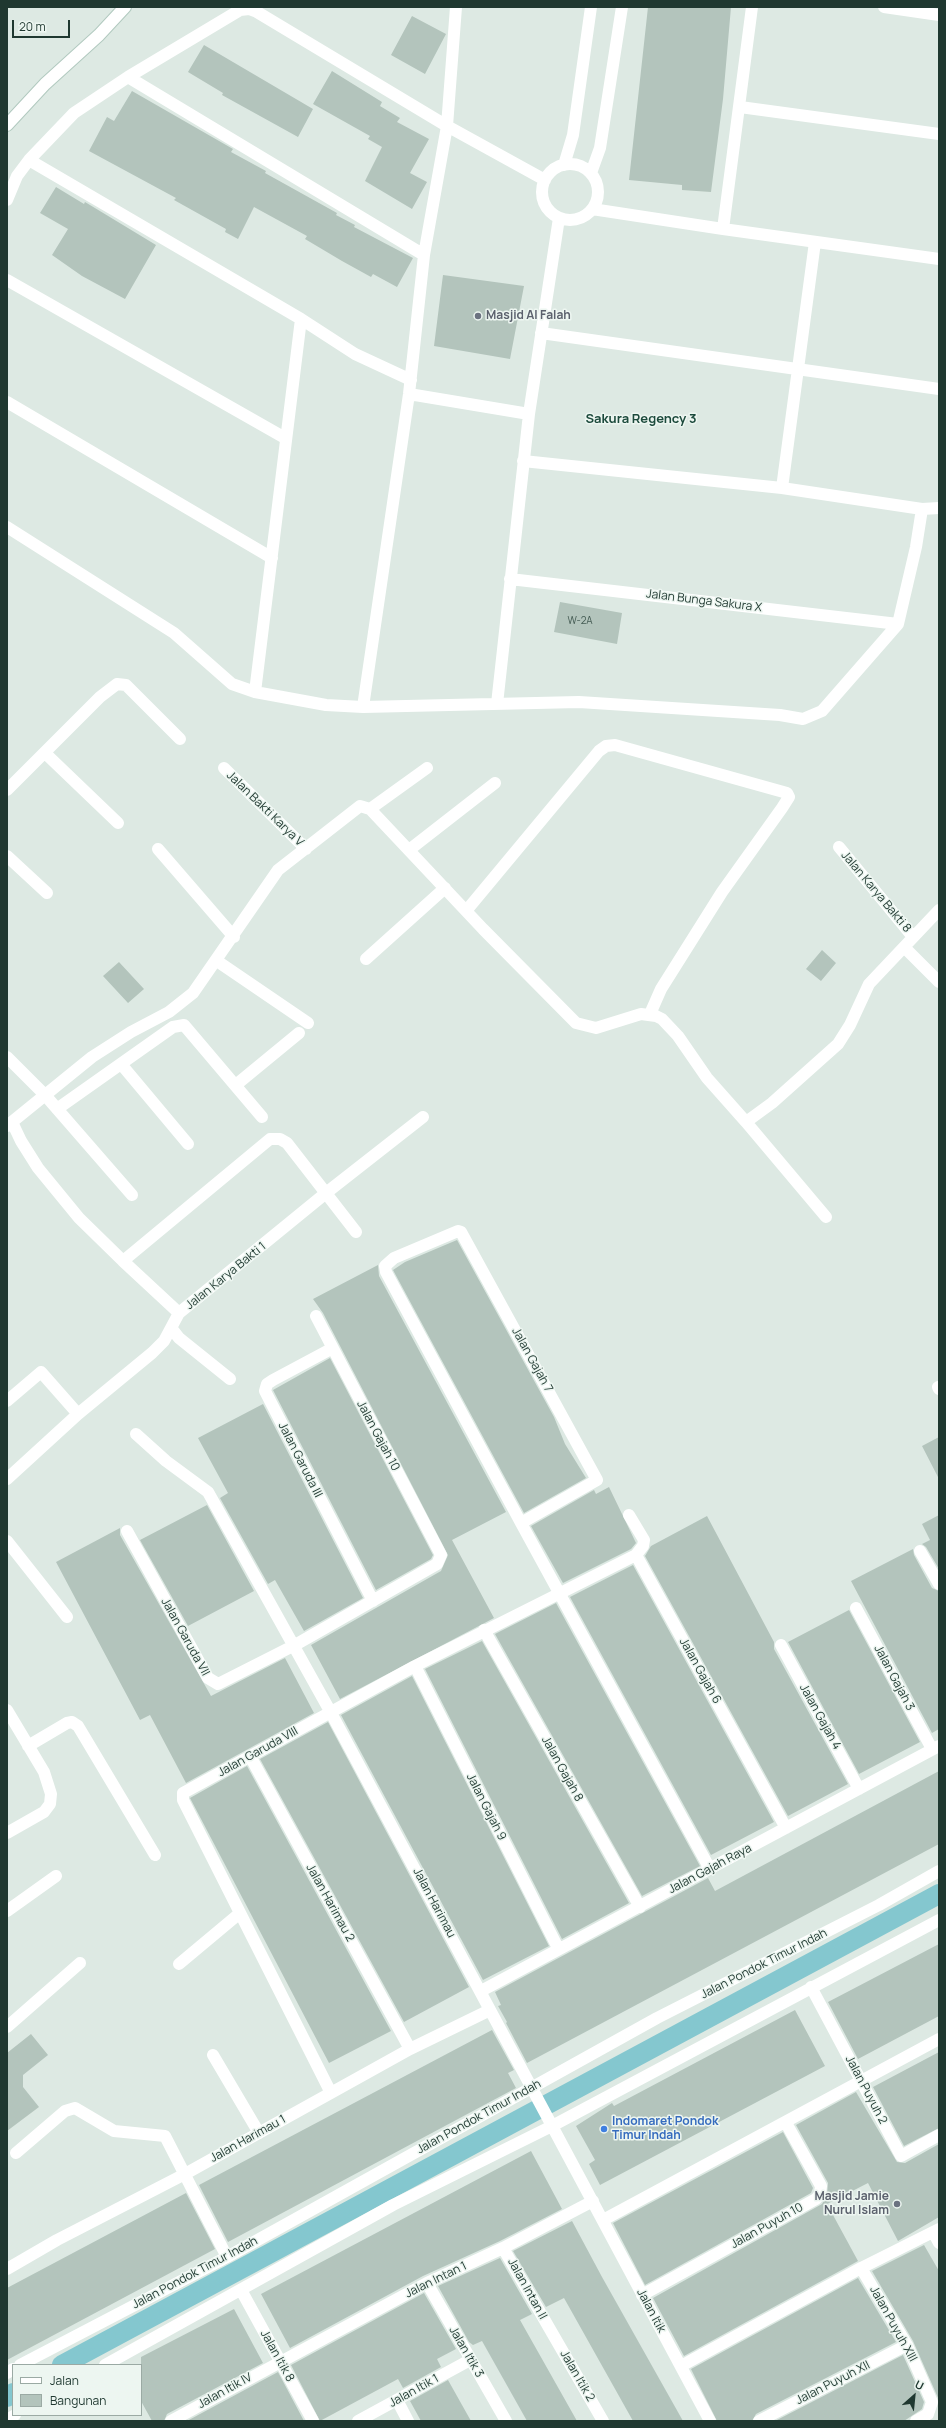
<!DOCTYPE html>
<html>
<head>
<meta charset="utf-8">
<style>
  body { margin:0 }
  #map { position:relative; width:946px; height:2428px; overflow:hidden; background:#dde9e3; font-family:Manrope,sans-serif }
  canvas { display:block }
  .frame { position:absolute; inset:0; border:8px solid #1f3830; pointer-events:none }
  .legend { position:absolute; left:12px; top:2364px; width:130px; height:52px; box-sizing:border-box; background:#edf6f1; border:1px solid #9baaa4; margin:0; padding:5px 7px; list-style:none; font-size:12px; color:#1f3830 }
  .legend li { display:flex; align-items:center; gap:8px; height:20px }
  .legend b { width:20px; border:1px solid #9baaa4 }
  .north { position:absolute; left:894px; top:2376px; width:40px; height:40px; -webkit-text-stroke:3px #edf6f1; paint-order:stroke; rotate:27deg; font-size:11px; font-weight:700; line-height:16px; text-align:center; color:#1f3830 }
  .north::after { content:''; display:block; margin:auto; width:14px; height:18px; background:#1f3830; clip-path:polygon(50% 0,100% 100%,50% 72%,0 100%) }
  .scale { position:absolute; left:12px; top:20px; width:58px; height:18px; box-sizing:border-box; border:2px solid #1f3830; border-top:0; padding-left:5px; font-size:12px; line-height:14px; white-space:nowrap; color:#1f3830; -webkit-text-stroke:3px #edf6f1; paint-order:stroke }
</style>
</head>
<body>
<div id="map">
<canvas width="946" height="2428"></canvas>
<div class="frame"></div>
<ul class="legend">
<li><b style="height:5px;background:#fff"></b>Jalan</li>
<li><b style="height:11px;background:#b3c4bc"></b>Bangunan</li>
</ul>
<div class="north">U</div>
<div class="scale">20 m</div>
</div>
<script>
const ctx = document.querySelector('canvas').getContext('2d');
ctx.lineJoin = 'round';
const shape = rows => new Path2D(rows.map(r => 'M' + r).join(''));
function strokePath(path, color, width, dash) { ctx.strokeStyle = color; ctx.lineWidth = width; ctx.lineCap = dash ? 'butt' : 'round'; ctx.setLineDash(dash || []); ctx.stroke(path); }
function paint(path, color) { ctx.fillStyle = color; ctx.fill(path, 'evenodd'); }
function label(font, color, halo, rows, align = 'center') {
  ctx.font = font + ' Manrope,sans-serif'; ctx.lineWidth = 3; ctx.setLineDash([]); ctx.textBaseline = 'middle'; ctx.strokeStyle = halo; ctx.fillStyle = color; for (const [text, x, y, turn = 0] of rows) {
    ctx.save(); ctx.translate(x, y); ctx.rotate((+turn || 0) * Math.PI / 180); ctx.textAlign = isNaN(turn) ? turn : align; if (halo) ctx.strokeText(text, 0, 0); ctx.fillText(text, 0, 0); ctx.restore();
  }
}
strokePath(shape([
  [62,2365,939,1894],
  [7,2397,13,2393]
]), '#84c7cf', 20);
paint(shape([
  [648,7,731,7,723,99,711,192,682,190,682,185,629,180],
  [412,16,446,34,425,74,391,55],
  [204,45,313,109,298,137,222,95,223,93,188,72],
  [332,71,382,102,380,106,400,118,397,122,429,139,410,173,427,182,412,209,365,181,382,147,368,139,370,136,313,104],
  [132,91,233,149,231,152,266,171,265,173,337,213,336,215,355,225,354,227,413,258,397,287,373,274,371,277,342,261,305,239,307,236,254,207,238,239,225,232,226,229,174,200,176,198,89,151,107,117,114,121],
  [56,187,84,204,85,202,156,245,125,299,82,276,52,255,68,229,40,213],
  [443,275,524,286,510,359,434,346],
  [560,602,622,613,617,644,554,632],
  [822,950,836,963,821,981,806,969],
  [119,962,144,989,128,1003,103,976],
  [457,1240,554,1417,565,1444,586,1478,524,1513,393,1270,405,1262],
  [378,1265,379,1276,506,1512,452,1540,494,1618,340,1699,311,1645,441,1571,448,1555,323,1313,313,1299],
  [330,1358,433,1555,431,1559,376,1590,273,1390],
  [263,1404,363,1598,304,1631,275,1580,268,1584,220,1498,228,1493,198,1438],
  [939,1437,939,1479,922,1446],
  [609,1487,636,1543,631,1549,563,1583,531,1526,594,1490,596,1494],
  [207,1505,254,1591,188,1626,140,1540],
  [939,1515,939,1569,926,1547,922,1544,930,1540,922,1524],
  [707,1516,774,1642,774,1649,848,1784,788,1816,645,1556,651,1546],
  [120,1528,120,1535,211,1696,285,1658,314,1713,186,1783,150,1715,140,1720,56,1562],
  [913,1549,914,1555,932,1588,939,1591,939,1729,932,1733,851,1581],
  [633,1565,774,1822,711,1855,570,1597],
  [556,1603,700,1866,642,1896,495,1634],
  [849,1610,920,1742,859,1774,788,1642],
  [482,1641,629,1903,562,1939,425,1669],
  [412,1676,549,1946,483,1980,341,1715],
  [328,1722,469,1987,404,2022,260,1759],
  [247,1766,391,2031,329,2063,190,1798],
  [939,1771,939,1844,527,2063,506,2023,507,2022,498,2006,501,2005,495,1992,708,1878,715,1891],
  [939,1944,939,2016,858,2059,828,2002],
  [795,2010,825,2066,600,2185,589,2164,595,2160,576,2126,612,2103,614,2106],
  [492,2030,514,2070,508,2073,516,2088,228,2242,199,2185],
  [31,2034,48,2055,23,2075,23,2087,39,2107,7,2131,7,2053],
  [939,2052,939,2128,904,2146,873,2087],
  [856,2092,897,2162,905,2163,939,2144,939,2217,898,2241,868,2183,827,2204,858,2261,684,2356,653,2298,822,2204,827,2195,828,2183,796,2125],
  [783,2132,813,2188,811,2193,645,2285,613,2223],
  [531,2151,562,2209,500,2241,423,2276,290,2348,261,2294],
  [186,2193,215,2249,7,2360,7,2288],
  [572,2221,602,2277,683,2421,633,2421,564,2298,546,2307,513,2251],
  [924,2245,939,2271,939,2400,913,2341,872,2271],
  [500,2258,532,2314,520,2320,577,2421,527,2421,482,2341,473,2345,469,2342,438,2286],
  [858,2278,896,2342,756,2414,752,2421,717,2421,691,2369],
  [424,2293,456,2349,437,2359,441,2367,403,2388,398,2379,320,2421,291,2365],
  [234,2309,263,2363,167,2414,164,2421,152,2421,141,2401,141,2357],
  [903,2355,924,2402,922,2409,904,2421,775,2421],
  [278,2372,304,2421,187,2421],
  [448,2380,471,2421,421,2421,410,2401]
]), '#b3c4bc');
const secondary = shape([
  [7,125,45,84,99,35,125,7]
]);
strokePath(secondary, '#b1c9bf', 14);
strokePath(shape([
  [752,7,723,229,939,259],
  [884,7,939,15],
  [128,77,424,255],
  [740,107,939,134],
  [29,160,301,319,355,354,411,380],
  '542 192a28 28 0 1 1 56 0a28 28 0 1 1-56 0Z',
  [564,165,573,135,591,7],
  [591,173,600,148,622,7],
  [7,200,17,176,29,160,74,113,128,77,240,10,249,9,257,12,447,126,545,180],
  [592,209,723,229],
  [7,280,285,438],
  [541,333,939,389],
  [409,394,529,414],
  [7,402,272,558],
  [523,461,782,488,922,509],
  [782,488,815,242],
  [7,527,174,633,232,684,255,692,326,705,363,707,579,702,780,715,803,719,822,711,898,624,916,547,922,509,939,508],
  [510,579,898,624],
  [255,692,301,319],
  [497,704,529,414,559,218],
  [363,707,409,394,424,255,447,126,456,7],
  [45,753,118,823],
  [224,768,306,849],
  [7,790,100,697,117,684,126,685,180,739],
  [370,809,427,768],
  [839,847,913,937],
  [158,849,234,937],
  [409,850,495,783],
  [7,856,47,893],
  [466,911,599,751,606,746,615,745,787,793,789,797,782,808,722,892,661,989,650,1014],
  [904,947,939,982],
  [366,959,445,888],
  [217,961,308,1023],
  [7,1057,45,1095,132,1195],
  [121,1064,188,1144],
  [237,1084,299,1033],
  [57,1109,173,1027,184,1025,262,1117],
  [12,1122,21,1141,38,1168,79,1218,123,1261,270,1139,280,1139,287,1143,356,1232],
  [746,1122,826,1217],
  [7,1126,92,1057,131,1032,169,1012,193,993,278,870,360,806,370,809,483,929,576,1023,596,1028,641,1014,656,1016,662,1019,678,1036,707,1078,746,1122,772,1103,838,1044,850,1025,869,984,939,910],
  [123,1261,179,1313],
  [172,1329,179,1338,230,1379],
  [331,1349,273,1380,267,1384,265,1391,373,1601],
  [938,1387,939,1389],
  [7,1401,41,1372,78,1414],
  [136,1434,166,1461,208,1492,330,1711,710,2421],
  [7,1479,78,1414,152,1353,164,1341,179,1313,326,1193,423,1117],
  [521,1523,597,1480,461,1232,458,1231,394,1258,385,1266,386,1272,521,1523,710,1869],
  [127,1531,208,1678,218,1684,295,1645,437,1564,441,1555,316,1316],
  [7,1541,67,1617],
  [920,1551,939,1584],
  [636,1555,786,1828],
  [856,1608,932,1749],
  [484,1630,640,1907],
  [781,1645,859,1789],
  [415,1666,558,1948],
  [7,1710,44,1772,51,1794,50,1804,44,1812,7,1833],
  [28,1746,67,1723,72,1722,78,1726,155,1855],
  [250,1756,410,2049],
  [7,1911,56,1876],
  [179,1964,240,1913],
  [811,1987,901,2156,939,2135],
  [481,1991,939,1746],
  [7,2027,80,1963],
  [213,2055,259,2133],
  [331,2093,183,1800,183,1793,415,1666,636,1555,643,1546,644,1540,629,1515],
  [16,2153,65,2111,75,2108,114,2131,165,2136,227,2257],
  [603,2220,939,2039],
  [933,2232,939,2243],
  [503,2248,603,2421],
  [861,2268,907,2345,932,2402,928,2414,916,2421],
  [7,2269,57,2240,185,2174,410,2049,490,2010],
  [427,2283,506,2421],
  [241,2290,313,2421],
  [642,2295,816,2199,820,2194,821,2186,786,2123],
  [20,2365,227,2257,657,2018,879,1905,939,1871],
  [105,2365,393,2205,552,2126,939,1920],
  [681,2366,861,2268,939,2229],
  [7,2373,13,2369],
  [397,2400,408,2421],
  [7,2420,15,2415],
  [171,2421,427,2283,503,2248,593,2201],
  [358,2421,470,2360],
  [759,2421,907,2345]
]), '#fff', 12);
strokePath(secondary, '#fff', 12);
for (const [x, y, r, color] of [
  [478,316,4,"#6b7280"],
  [604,2129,4,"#3f7fe0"],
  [897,2204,4,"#6b7280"]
]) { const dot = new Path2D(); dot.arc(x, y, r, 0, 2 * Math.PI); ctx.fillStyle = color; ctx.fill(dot); strokePath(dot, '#edf6f1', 1.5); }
label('10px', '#445b53', null, [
  ["W-2A",580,621]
]);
label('bold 12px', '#5b616d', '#edf6f1', [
  ["Masjid Al Falah",486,316],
  ["Masjid Jamie",889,2197,"right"],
  ["Nurul Islam",889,2211,"right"]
], 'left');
label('12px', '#1f3830', '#edf6f1', [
  ["Jalan Bunga Sakura X",704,601,7],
  ["Jalan Bakti Karya V",265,809,44],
  ["Jalan Karya Bakti 8",876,892,50],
  ["Jalan Karya Bakti 1",226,1276,-39],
  ["Jalan Gajah 7",532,1360,61],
  ["Jalan Gajah 10",378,1436,62],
  ["Jalan Garuda III",300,1460,63],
  ["Jalan Garuda VII",185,1637,61],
  ["Jalan Gajah 6",700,1671,61],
  ["Jalan Gajah 3",894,1678,62],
  ["Jalan Gajah 4",820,1717,61],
  ["Jalan Garuda VIII",258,1752,-29],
  ["Jalan Gajah 8",562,1769,61],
  ["Jalan Gajah 9",486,1807,63],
  ["Jalan Gajah Raya",710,1869,-28],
  ["Jalan Harimau 2",330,1903,61],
  ["Jalan Harimau",434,1903,62],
  ["Jalan Pondok Timur Indah",764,1964,-27],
  ["Jalan Puyuh 2",866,2090,62],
  ["Jalan Pondok Timur Indah",479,2117,-29],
  ["Jalan Harimau 1",248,2139,-29],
  ["Jalan Puyuh 10",767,2226,-29],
  ["Jalan Pondok Timur Indah",195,2273,-28],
  ["Jalan Intan 1",436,2280,-26],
  ["Jalan Intan II",527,2289,61],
  ["Jalan Itik",651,2311,62],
  ["Jalan Puyuh XIII",893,2324,61],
  ["Jalan Itik 3",466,2352,60],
  ["Jalan Itik 8",277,2356,61],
  ["Jalan Itik 2",577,2376,60],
  ["Jalan Puyuh XII",833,2383,-27],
  ["Jalan Itik IV",225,2391,-29],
  ["Jalan Itik 1",414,2391,-29]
]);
label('bold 12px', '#366cbe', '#edf6f1', [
  ["Indomaret Pondok",612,2122],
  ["Timur Indah",612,2136]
], 'left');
label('bold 13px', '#1c4a3c', '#edf6f1', [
  ["Sakura Regency 3",641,419]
]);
</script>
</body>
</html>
